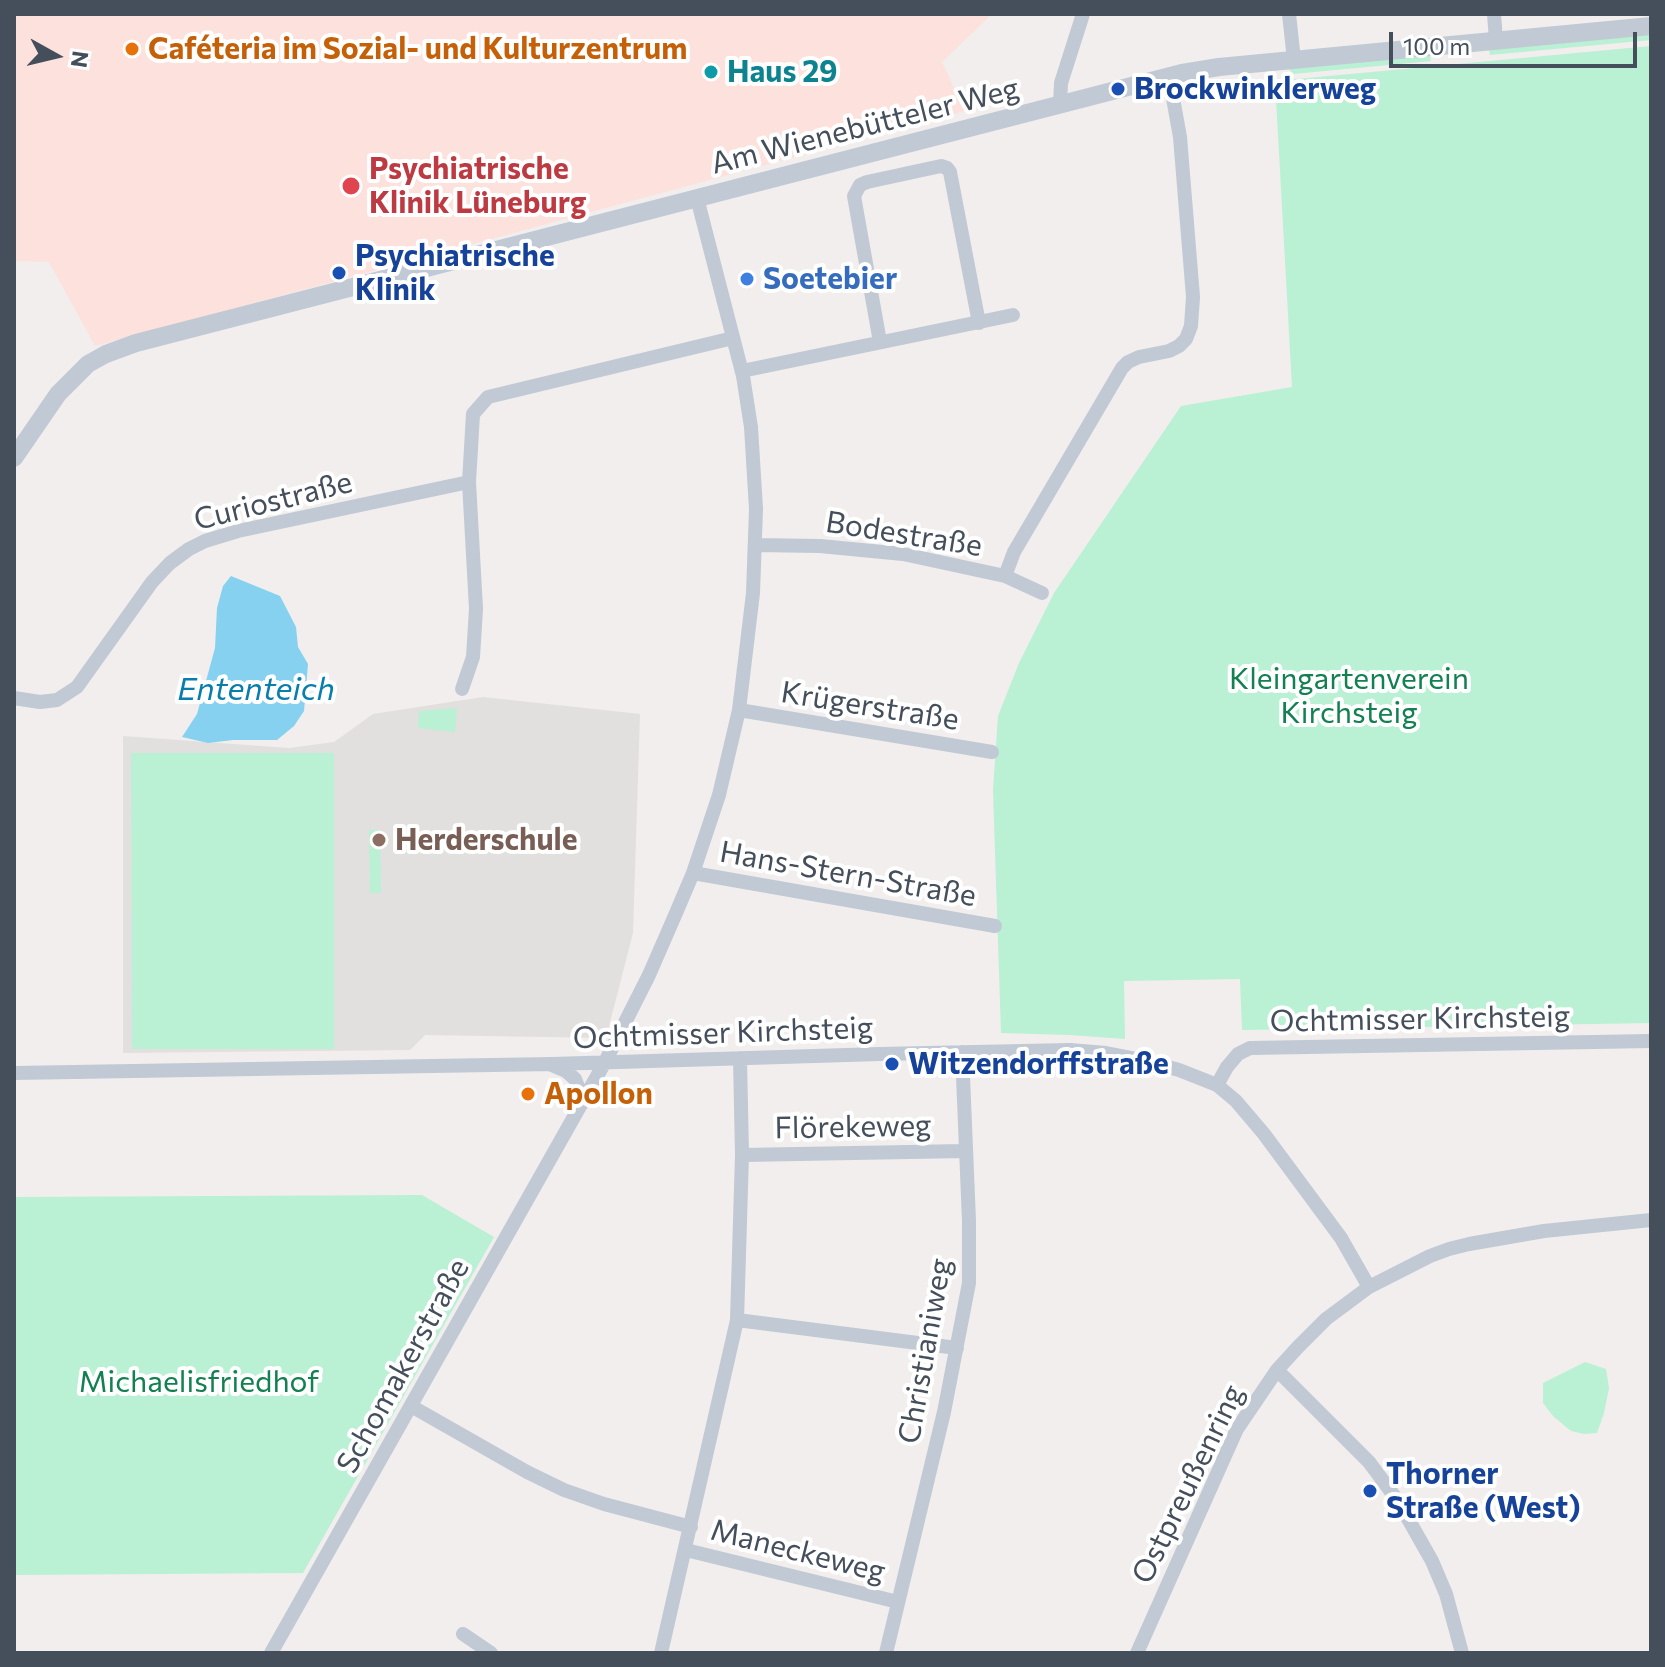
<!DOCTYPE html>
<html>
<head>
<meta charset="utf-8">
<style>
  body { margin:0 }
  #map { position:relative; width:1665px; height:1667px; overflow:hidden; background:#f1eeed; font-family:Commissioner,sans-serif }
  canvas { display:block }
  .frame { position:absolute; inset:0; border:16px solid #454f5c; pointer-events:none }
  .north { position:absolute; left:16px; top:16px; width:80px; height:80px; -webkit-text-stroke:6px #fff; paint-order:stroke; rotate:98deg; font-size:22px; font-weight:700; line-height:32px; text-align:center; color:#454f5c }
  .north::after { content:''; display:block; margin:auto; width:28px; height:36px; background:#454f5c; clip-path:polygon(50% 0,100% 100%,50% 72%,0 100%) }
  .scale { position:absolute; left:1389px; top:32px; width:248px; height:36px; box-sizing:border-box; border:4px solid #454f5c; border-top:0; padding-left:10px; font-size:24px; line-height:28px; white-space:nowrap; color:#454f5c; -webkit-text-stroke:6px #fff; paint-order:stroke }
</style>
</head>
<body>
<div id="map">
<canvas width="1665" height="1667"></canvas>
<div class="frame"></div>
<div class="north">N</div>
<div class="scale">100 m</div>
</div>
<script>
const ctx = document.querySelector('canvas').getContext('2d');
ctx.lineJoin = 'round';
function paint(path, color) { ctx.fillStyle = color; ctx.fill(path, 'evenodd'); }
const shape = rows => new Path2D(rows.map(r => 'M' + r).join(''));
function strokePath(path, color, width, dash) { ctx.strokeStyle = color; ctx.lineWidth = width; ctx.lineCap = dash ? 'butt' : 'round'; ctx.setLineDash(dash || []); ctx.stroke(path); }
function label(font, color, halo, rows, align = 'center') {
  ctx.font = font + ' Commissioner,sans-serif'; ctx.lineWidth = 8; ctx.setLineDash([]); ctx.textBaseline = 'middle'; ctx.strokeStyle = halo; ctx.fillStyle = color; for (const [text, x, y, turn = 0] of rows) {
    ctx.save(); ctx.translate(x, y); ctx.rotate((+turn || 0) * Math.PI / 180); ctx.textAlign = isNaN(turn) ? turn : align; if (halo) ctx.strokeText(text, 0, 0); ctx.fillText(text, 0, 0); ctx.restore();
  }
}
paint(shape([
  [483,697,640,714,633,933,606,1038,425,1035,410,1050,123,1053,123,736,289,748,334,742,373,714]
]), '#e2dfdf');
paint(shape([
  [14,14,992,14,942,62,965,111,95,346,49,262,14,261]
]), '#fce1dc');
paint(shape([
  [1651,34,1651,40,1490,55,1489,49],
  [1651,46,1651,1023,1242,1030,1240,979,1124,981,1125,1039,1070,1035,1001,1033,993,790,998,716,1019,663,1054,593,1181,406,1292,387,1275,81],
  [1430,55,1431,61,1293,74,1289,69],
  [457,708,455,732,418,728,419,711],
  [131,753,334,753,334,1049,132,1049],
  [369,830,380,830,381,893,370,893],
  [422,1195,494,1237,303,1573,14,1575,14,1197],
  [1585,1362,1606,1369,1609,1388,1604,1413,1597,1433,1584,1434,1571,1431,1553,1416,1543,1403,1543,1383]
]), '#baf0d3');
paint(shape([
  [231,576,280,596,296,627,298,647,308,664,304,711,294,726,277,740,233,740,208,743,182,737,197,714,215,648,217,608,223,586]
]), '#85d1ef');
strokePath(shape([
  [1289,14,1294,60],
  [1494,14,1496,40],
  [1060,104,1061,83,1083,14],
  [880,342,854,196,860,185,867,182,941,166,947,168,950,172,979,323],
  [742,371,1013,315],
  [755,545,820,546,903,554,1005,576,1042,593],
  [1005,576,1014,552,1122,368,1128,362,1139,357,1169,351,1179,346,1186,339,1191,326,1193,297,1180,137,1169,76],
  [462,689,473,657,476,609,469,482,473,414,488,397,733,338],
  [14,698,40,702,57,700,77,687,152,582,170,563,189,549,205,541,238,531,469,482],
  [739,710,992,752],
  [693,873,995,926],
  [552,1065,566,1071,575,1079,579,1089,581,1105],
  [14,1073,552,1064,880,1054,1070,1050,1106,1053,1142,1060,1179,1070,1217,1085,1236,1101,1264,1134,1341,1238,1369,1287],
  [1217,1085,1227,1067,1238,1054,1250,1048,1651,1041],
  [742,1155,965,1151],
  [737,1320,957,1348],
  [1277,1370,1369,1462,1398,1501,1432,1561,1446,1594,1462,1653],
  [411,1406,527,1472,564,1490,604,1504,691,1527],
  [686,1550,898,1602],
  [463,1634,491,1653],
  [271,1653,605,1062,649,975,676,913,693,873,719,795,739,710,753,593,756,509,751,427,743,376,697,198],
  [661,1653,737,1320,742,1155,740,1058],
  [886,1653,944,1412,969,1283,969,1221,962,1052],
  [1137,1653,1237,1429,1277,1370,1298,1347,1326,1319,1369,1287,1430,1256,1449,1249,1469,1244,1544,1231,1651,1220]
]), '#c0c9d4', 14);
strokePath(shape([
  [14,458,58,394,88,364,106,354,136,343,1182,73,1219,67,1651,26]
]), '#c0c9d4', 18);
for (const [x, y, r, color] of [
  [132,49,8,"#e8710a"],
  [711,72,8,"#0f9aa8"],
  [1118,89,8,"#1a4fb4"],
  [351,186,10,"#e0444e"],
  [339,273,8,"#1a4fb4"],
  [747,279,8,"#3f7fe0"],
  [379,840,8,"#8d6e63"],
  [892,1064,8,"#1a4fb4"],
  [528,1094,8,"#e8710a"],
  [1370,1491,8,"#1a4fb4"]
]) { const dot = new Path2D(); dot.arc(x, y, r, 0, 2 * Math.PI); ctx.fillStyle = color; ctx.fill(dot); strokePath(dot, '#fff', 3); }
label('bold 30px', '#c56008', '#fff', [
  ["Caféteria im Sozial- und Kulturzentrum",148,49],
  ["Apollon",544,1094]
], 'left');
label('bold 30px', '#0d838f', '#fff', [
  ["Haus 29",727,72]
], 'left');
label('bold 30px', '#164399', '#fff', [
  ["Brockwinklerweg",1134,89],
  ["Psychiatrische",355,256],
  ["Klinik",355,290],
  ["Witzendorffstraße",908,1064],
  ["Thorner",1386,1474],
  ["Straße (West)",1386,1508]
], 'left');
label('30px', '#454f5c', '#fff', [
  ["Am Wienebütteler Weg",865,126,-14],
  ["Curiostraße",273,501,-14],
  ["Bodestraße",904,534,9],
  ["Krügerstraße",870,706,9],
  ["Hans-Stern-Straße",848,874,10],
  ["Ochtmisser Kirchsteig",1420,1019,-1],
  ["Ochtmisser Kirchsteig",723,1033,-2],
  ["Flörekeweg",853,1127,-1],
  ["Christianiweg",925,1351,-80],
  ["Schomakerstraße",403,1366,-61],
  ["Ostpreußenring",1188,1484,-64],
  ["Maneckeweg",798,1551,14]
]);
label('bold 30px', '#be3a42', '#fff', [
  ["Psychiatrische",369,169],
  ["Klinik Lüneburg",369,203]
], 'left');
label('bold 30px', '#366cbe', '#fff', [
  ["Soetebier",763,279]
], 'left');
label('30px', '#138052', '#fff', [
  ["Kleingartenverein",1349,679],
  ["Kirchsteig",1349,713],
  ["Michaelisfriedhof",199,1382]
]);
label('bold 30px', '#785e54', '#fff', [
  ["Herderschule",395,840]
], 'left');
label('italic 32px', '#077ead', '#fff', [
  ["Ententeich",256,689]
]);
</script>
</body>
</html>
